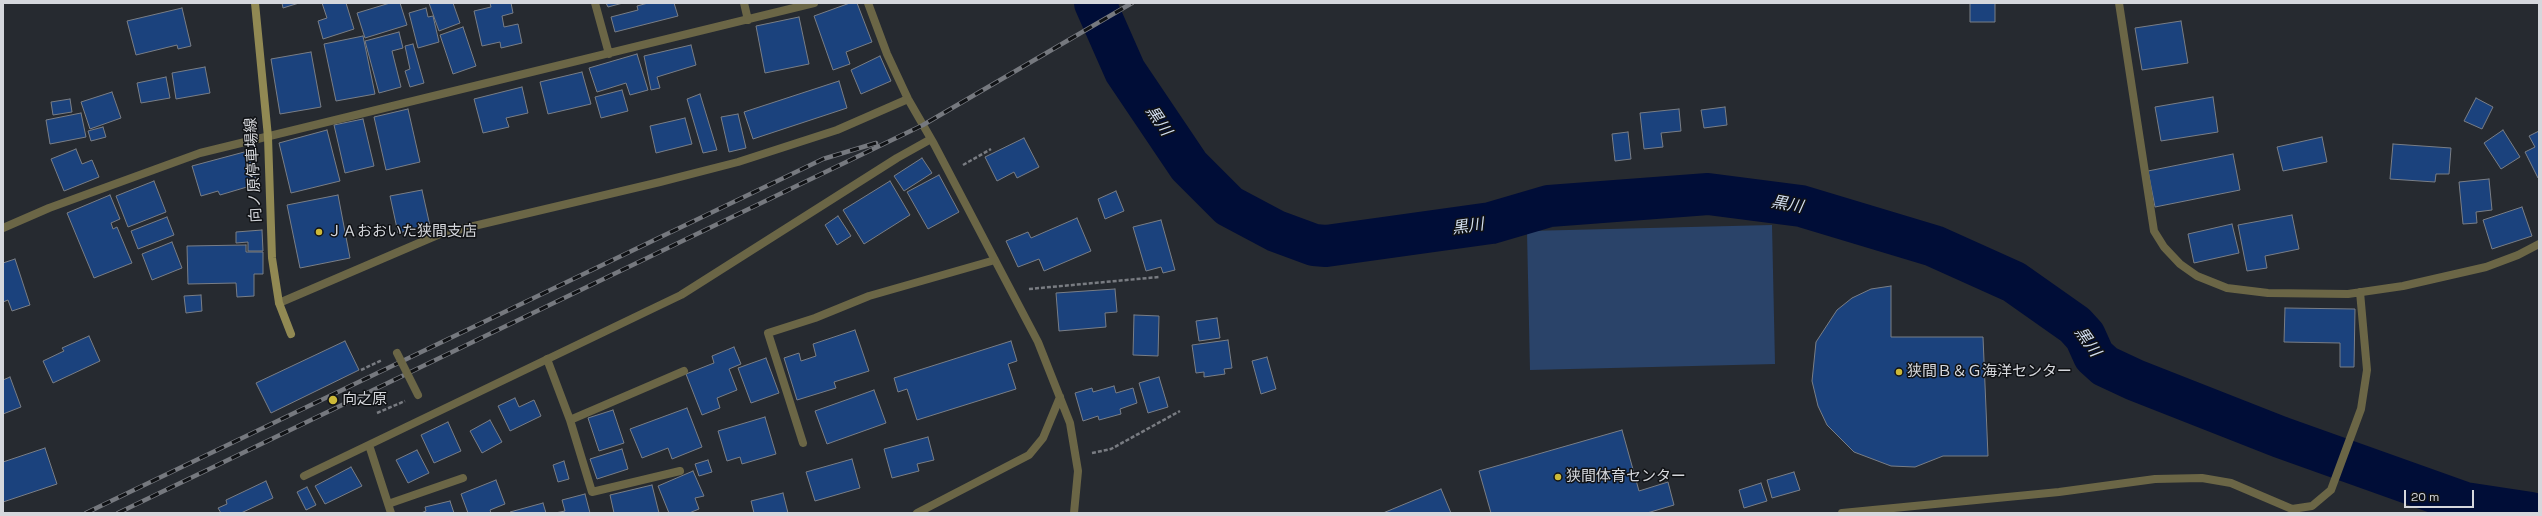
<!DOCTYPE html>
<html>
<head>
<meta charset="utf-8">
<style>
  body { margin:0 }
  #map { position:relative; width:2542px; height:516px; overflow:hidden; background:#262a30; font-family:"Space Grotesk",sans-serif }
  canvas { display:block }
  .frame { position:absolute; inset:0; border:4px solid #d5d7dc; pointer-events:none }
  .scale { position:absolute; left:2404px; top:490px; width:70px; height:18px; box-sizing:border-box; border:2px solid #d5d7dc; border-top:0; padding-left:5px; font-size:12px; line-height:14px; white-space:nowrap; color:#d5d7dc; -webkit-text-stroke:3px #101215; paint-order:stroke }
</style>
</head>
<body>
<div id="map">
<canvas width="2542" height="516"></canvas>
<div class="frame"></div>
<div class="scale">20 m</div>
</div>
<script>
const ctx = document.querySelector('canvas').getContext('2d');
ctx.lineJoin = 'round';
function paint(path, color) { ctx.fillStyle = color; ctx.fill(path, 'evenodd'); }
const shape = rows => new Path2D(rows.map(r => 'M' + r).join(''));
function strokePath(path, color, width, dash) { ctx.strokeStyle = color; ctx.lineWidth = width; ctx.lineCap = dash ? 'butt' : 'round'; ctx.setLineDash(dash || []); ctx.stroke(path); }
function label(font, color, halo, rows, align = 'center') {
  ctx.font = font + ' "Space Grotesk","Noto Sans JP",sans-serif'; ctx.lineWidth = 3; ctx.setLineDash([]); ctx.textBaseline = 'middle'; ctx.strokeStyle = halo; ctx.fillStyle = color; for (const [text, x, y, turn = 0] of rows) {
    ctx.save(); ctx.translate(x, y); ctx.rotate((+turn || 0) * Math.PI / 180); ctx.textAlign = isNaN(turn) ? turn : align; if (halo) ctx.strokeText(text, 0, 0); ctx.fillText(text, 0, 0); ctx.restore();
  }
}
paint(shape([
  [1772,225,1775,364,1530,370,1527,231]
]), '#2a4369');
paint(shape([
  [2428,486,2489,502,2523,505,2539,503,2539,513,2500,513,2468,507,2413,491]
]), '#000d37');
strokePath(shape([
  [1095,3,1125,71,1189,166,1229,206,1276,231,1314,245,1326,246,1491,223,1549,206,1708,194,1801,206,1934,246,2014,282,2075,325,2085,336,2094,356,2105,366,2135,380,2280,437,2465,503,2531,513]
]), '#000d37', 42);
const building = shape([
  [282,3,299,3,283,8,282,3],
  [322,3,346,3,354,29,323,39,318,21,327,18,322,3],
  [390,3,400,3,407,25,365,38,357,13,390,3],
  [429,3,453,3,460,23,439,31,429,3],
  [490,3,511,3,513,13,502,16,504,27,518,24,522,43,501,48,500,42,482,46,474,11,491,7,490,3],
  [606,3,623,3,608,7,606,3],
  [648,3,674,3,678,16,615,32,611,17,638,10,637,6,648,3],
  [850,3,857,3,872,42,846,52,850,64,833,70,814,16,850,3],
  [1970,3,1995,3,1995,22,1970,22,1970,3],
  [182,8,191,46,178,49,177,45,136,55,127,21,182,8],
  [426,8,428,17,433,16,439,42,418,48,409,13,426,8],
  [799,17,809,64,765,73,756,26,799,17],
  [2181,21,2188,63,2142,70,2135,28,2181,21],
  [463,27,476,66,453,74,440,35,463,27],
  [399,32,403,48,392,51,401,87,379,93,365,41,399,32],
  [363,36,375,94,336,101,324,44,363,36],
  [413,44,424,83,410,87,405,71,410,69,405,46,413,44],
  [691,45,696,65,657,77,660,88,651,90,644,56,691,45],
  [311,52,321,107,280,114,271,59,311,52],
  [637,54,648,90,630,95,626,83,597,92,589,68,637,54],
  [880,56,891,81,861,94,851,70,880,56],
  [205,67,210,93,176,99,172,73,205,67],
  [582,72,591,104,548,114,540,82,582,72],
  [166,77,170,98,141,103,137,83,166,77],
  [839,81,847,108,753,139,744,112,839,81],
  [522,87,528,113,506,118,509,127,483,133,474,99,522,87],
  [622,90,628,111,601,118,595,97,622,90],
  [112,92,121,118,90,129,81,102,112,92],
  [700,94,717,150,703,153,687,99,700,94],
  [2213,97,2218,132,2161,141,2155,107,2213,97],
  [2476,98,2493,107,2482,129,2464,121,2476,98],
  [70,99,72,112,53,115,51,102,70,99],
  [1725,107,1727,125,1704,128,1701,110,1725,107],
  [408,109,420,162,386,170,374,117,408,109],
  [1679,109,1681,131,1661,133,1663,147,1644,149,1640,113,1679,109],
  [81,113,86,137,50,144,46,120,81,113],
  [738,114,746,148,729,152,721,117,738,114],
  [685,118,692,144,656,153,650,126,685,118],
  [363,119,374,166,345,173,334,125,363,119],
  [103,127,106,137,91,141,88,131,103,127],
  [327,130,340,181,291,193,279,143,327,130],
  [2503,130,2520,157,2501,169,2484,143,2503,130],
  [2539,131,2539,177,2538,178,2525,152,2535,147,2529,136,2539,131],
  [1628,132,1631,159,1615,161,1612,134,1628,132],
  [2322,137,2327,162,2283,171,2277,147,2322,137],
  [1024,138,1039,167,1017,178,1014,172,997,181,985,157,1024,138],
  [2393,144,2451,148,2449,174,2436,174,2435,182,2390,179,2393,144],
  [76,149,82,164,92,160,99,177,64,191,51,159,76,149],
  [248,151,257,184,220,195,218,191,201,196,192,166,248,151],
  [2233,154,2240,190,2155,207,2148,171,2233,154],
  [922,158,932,173,904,191,894,176,922,158],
  [939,175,959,212,928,229,907,192,939,175],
  [2489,179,2492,210,2476,212,2477,223,2463,224,2459,182,2489,179],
  [154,181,166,212,128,227,116,196,154,181],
  [890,181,910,215,864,244,843,210,890,181],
  [422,190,430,226,398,233,390,196,422,190],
  [1116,191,1124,211,1105,219,1098,199,1116,191],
  [110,195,120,219,111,223,113,229,117,227,132,263,94,278,67,213,110,195],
  [338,195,350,258,300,268,287,205,338,195],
  [2522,207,2532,236,2492,249,2483,220,2522,207],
  [2292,215,2299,249,2265,256,2267,268,2247,271,2238,225,2292,215],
  [838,216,851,236,837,245,825,225,838,216],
  [167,217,174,235,138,249,131,231,167,217],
  [1077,218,1091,251,1044,271,1039,259,1018,267,1006,241,1028,232,1031,238,1077,218],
  [1161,220,1175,270,1163,273,1161,267,1146,271,1133,227,1161,220],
  [2232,224,2239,253,2194,263,2188,234,2232,224],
  [262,230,263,251,248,251,248,242,236,243,236,232,262,230],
  [172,242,182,268,152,280,142,254,172,242],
  [246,245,246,252,263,252,263,274,254,274,254,296,237,297,236,283,188,284,187,246,246,245],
  [15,259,30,305,12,311,8,300,3,302,3,263,15,259],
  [1891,286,1891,337,1983,337,1988,456,1943,456,1915,467,1891,466,1854,452,1827,425,1818,406,1812,381,1816,342,1837,310,1852,298,1871,289,1891,286],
  [1115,289,1117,312,1105,313,1106,327,1059,331,1056,293,1115,289],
  [201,295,202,311,186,313,184,296,201,295],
  [2285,308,2355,309,2354,367,2340,367,2340,343,2284,342,2285,308],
  [1134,315,1159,316,1158,356,1133,355,1134,315],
  [1217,318,1220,338,1199,341,1196,321,1217,318],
  [855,330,869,371,834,382,836,388,797,400,784,358,799,353,801,361,816,356,813,344,855,330],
  [89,336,100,361,53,383,43,361,64,351,62,348,89,336],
  [1228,340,1232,368,1224,369,1225,374,1204,377,1204,372,1196,373,1192,345,1228,340],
  [345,341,359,370,271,413,256,383,345,341],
  [1011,341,1017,361,1008,364,1016,389,917,420,907,389,898,392,894,378,1011,341],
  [734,347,741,364,729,369,737,390,717,398,720,408,702,415,686,374,714,363,712,356,734,347],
  [1267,357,1276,389,1261,394,1252,361,1267,357],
  [766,358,779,393,751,403,738,368,766,358],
  [10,377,21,407,3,414,3,380,10,377],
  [1159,377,1168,407,1148,413,1139,383,1159,377],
  [1114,386,1116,393,1133,388,1137,403,1120,409,1121,414,1099,420,1098,416,1083,421,1075,393,1092,388,1093,392,1114,386],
  [874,390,886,423,827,444,815,411,874,390],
  [515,398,519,407,534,400,541,416,510,431,498,406,515,398],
  [687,408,702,447,672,459,668,448,642,458,630,429,687,408],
  [613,410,624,443,599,451,588,418,613,410],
  [765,417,776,454,742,464,740,457,727,461,718,431,765,417],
  [490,420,502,442,482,453,470,431,490,420],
  [448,422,461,451,434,463,421,435,448,422],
  [1622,430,1639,491,1668,482,1674,505,1647,513,1491,513,1479,471,1622,430],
  [928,437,934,460,917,464,919,471,892,478,884,449,928,437],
  [45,448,57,484,3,502,3,462,45,448],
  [622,449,628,469,597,479,590,459,622,449],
  [417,450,429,473,408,483,396,460,417,450],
  [852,459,860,488,815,501,806,472,852,459],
  [708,460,712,472,699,476,695,464,708,460],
  [564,461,569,479,558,482,553,465,564,461],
  [351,467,362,486,325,504,315,486,351,467],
  [693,471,704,496,695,498,699,509,689,513,669,513,658,486,693,471],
  [1794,472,1800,490,1772,498,1767,480,1794,472],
  [496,480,505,504,490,510,491,513,468,513,461,494,496,480],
  [266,481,273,498,241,513,221,513,218,508,227,504,226,500,266,481],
  [1761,483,1767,501,1744,508,1739,490,1761,483],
  [652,485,659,513,614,513,610,495,652,485],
  [307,487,316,505,306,510,297,492,307,487],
  [1441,489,1451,513,1383,513,1441,489],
  [783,493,788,513,754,513,751,501,783,493],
  [585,494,590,513,555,513,565,511,562,500,585,494],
  [450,501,454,513,421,513,426,511,425,507,450,501],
  [543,503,546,513,510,513,510,512,543,503]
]);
paint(building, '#1b427d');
strokePath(building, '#797e86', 1);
strokePath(shape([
  [963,165,991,149],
  [1029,289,1159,277],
  [361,370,382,360],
  [377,413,405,401],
  [1092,453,1111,449,1180,411]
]), '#797c82', 2.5, [4, 2]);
strokePath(shape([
  [595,3,609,54],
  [744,3,748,20],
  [868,3,887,54,908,99,934,144,1038,342,1070,423,1078,471,1074,513],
  [2119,3,2154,231,2164,247,2180,264,2197,276,2227,288,2268,293,2348,294,2403,286,2486,267,2518,255,2539,244],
  [3,228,49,208,200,153,814,3],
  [279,303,440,234,660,182,738,162,837,130,908,99],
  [547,359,570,420,684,371],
  [570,420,592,492,680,471],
  [803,443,768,333,815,318,869,296,995,260],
  [369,445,391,513],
  [304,476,681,295,897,158,931,139],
  [388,504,463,478],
  [917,513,1029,455,1043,438,1060,397],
  [1842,513,2059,492,2155,479,2202,478,2231,483,2292,509,2312,506,2331,490,2361,409,2367,370,2360,292]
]), '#6b6646', 8);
strokePath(shape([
  [255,3,268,137,272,258,279,303,291,334]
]), '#918953', 8);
const rail = shape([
  [86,513,823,159,876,143],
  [118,513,923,125,1132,3]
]);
strokePath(rail, '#76797f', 4.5);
strokePath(rail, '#101215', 3, [9]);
strokePath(shape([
  [397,353,418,395]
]), '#6b6646', 8);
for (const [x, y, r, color] of [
  [319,232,4,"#ccb938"],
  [1899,372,4,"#ccb938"],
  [333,400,5,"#ccb938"],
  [1558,477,4,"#ccb938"]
]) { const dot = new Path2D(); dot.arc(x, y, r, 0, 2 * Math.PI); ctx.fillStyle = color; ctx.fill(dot); strokePath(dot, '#101215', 1.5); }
label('15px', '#d5d7dc', '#101215', [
  ["向ノ原停車場線",254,170,-93]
]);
label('15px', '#d5d7dc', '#101215', [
  ["ＪＡおおいた狭間支店",327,232],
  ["狭間Ｂ＆Ｇ海洋センター",1907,372],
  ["向之原",342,400],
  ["狭間体育センター",1566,477]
], 'left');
label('italic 16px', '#d3dff1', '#101215', [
  ["黒川",1158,121,56],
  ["黒川",1787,205,10],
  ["黒川",1468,227,-8],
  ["黒川",2087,342,55]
]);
</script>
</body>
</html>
